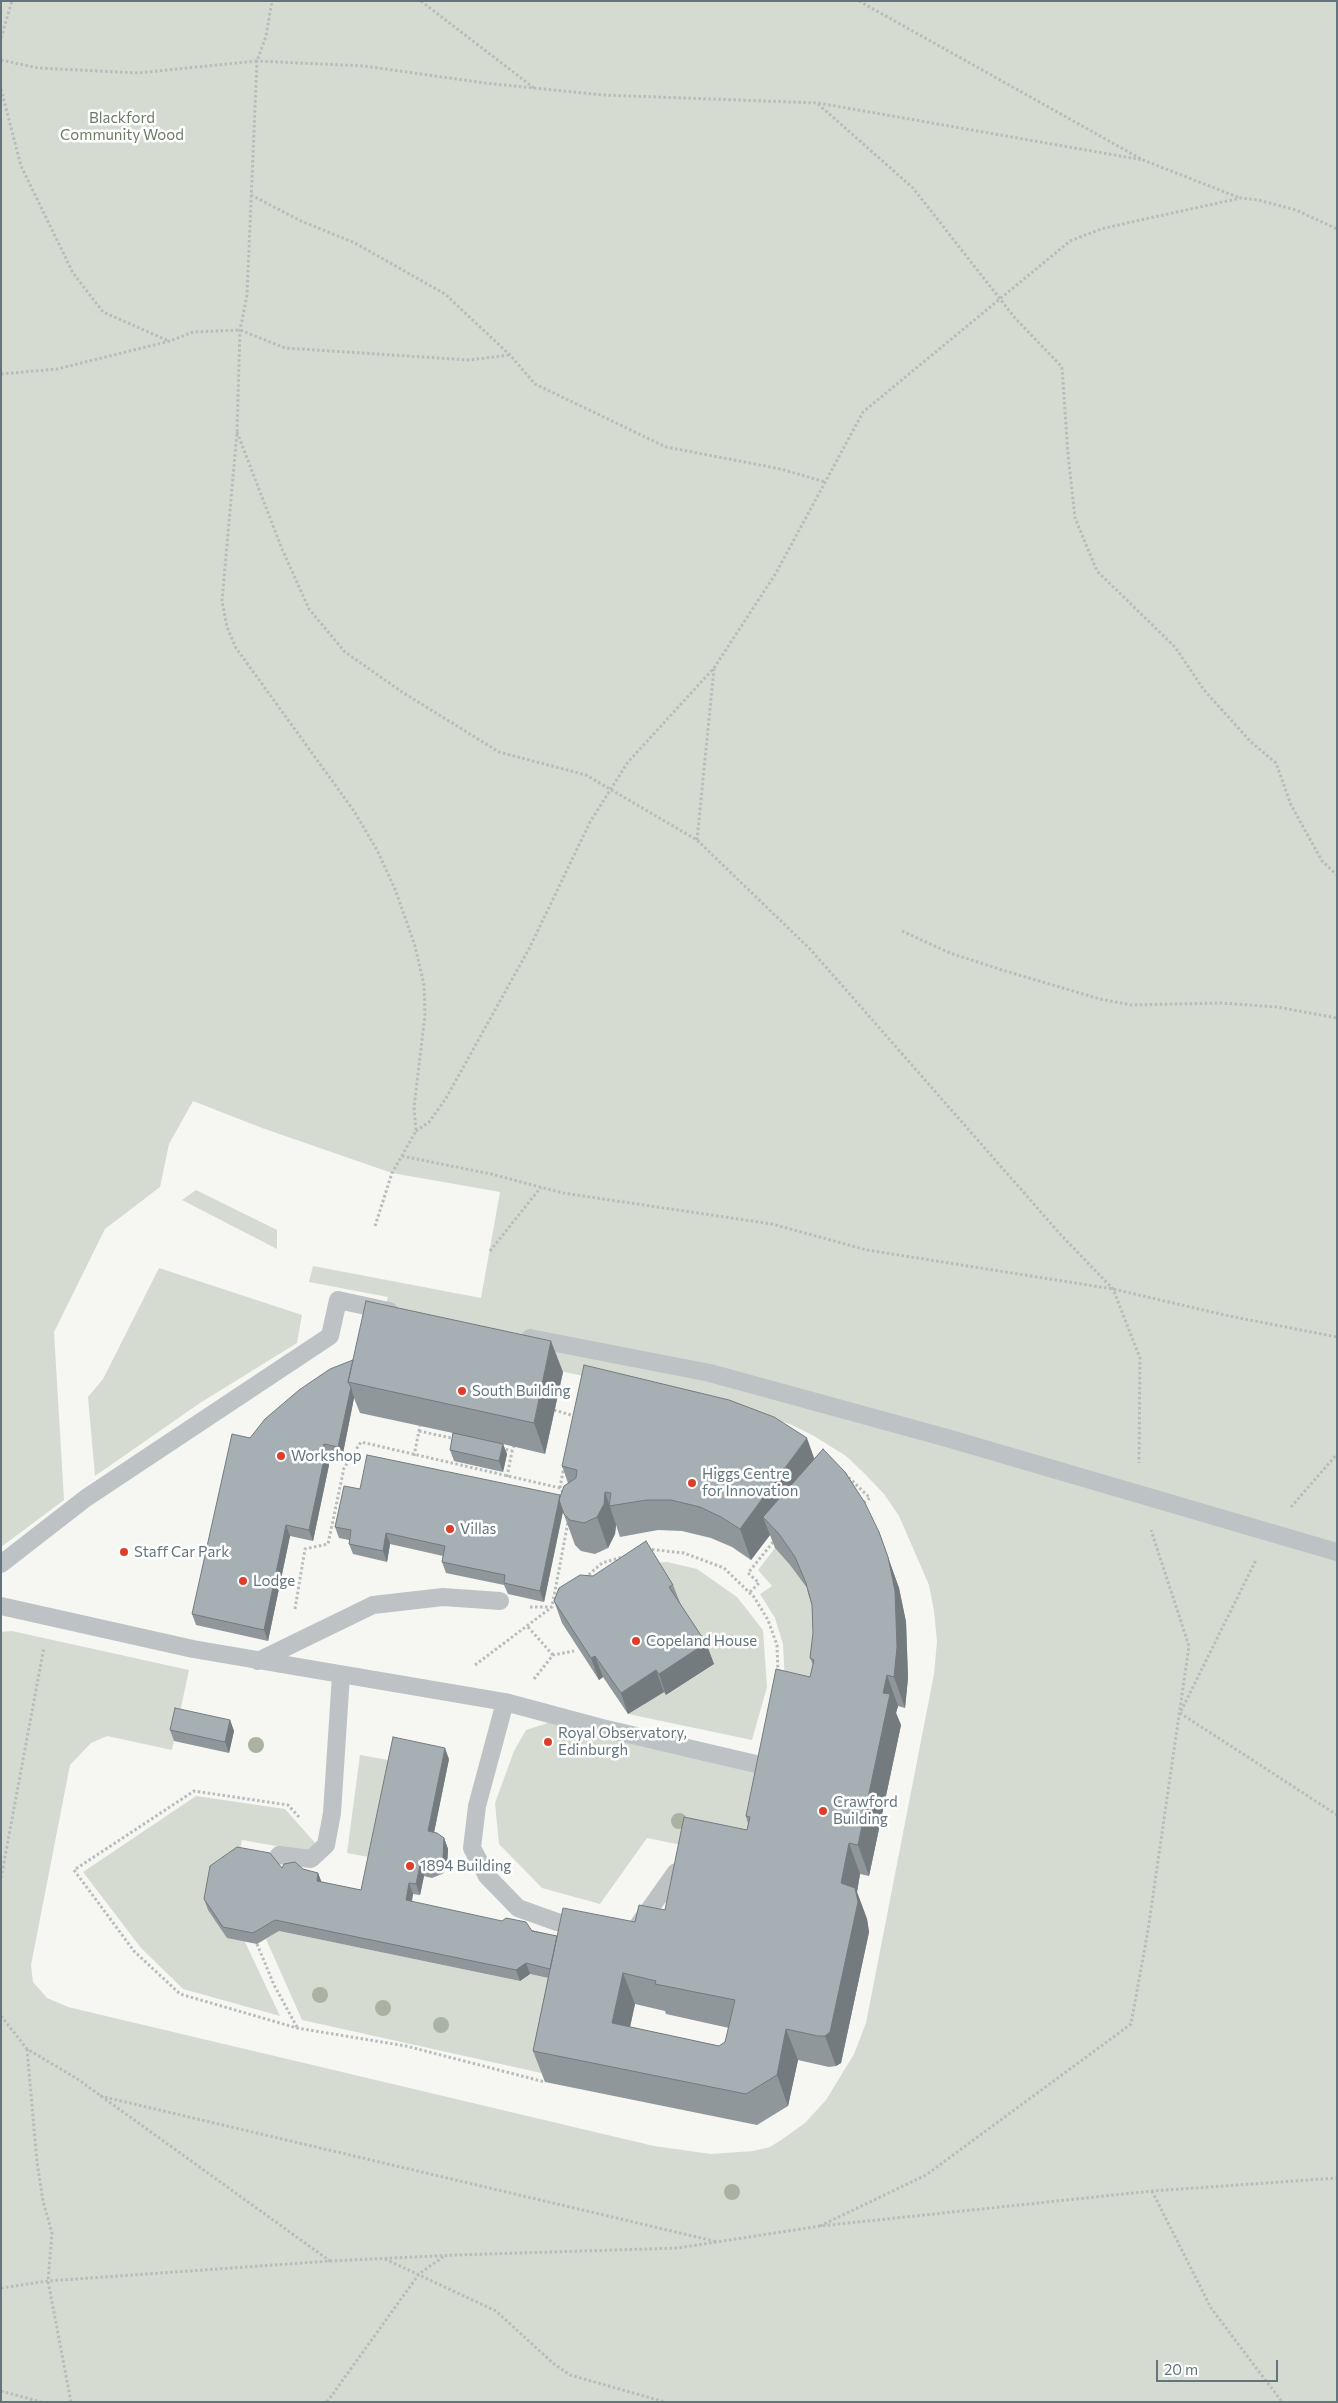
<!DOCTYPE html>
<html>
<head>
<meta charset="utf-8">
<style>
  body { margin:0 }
  #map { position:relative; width:1338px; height:2403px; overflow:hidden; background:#f6f6f3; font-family:Commissioner,sans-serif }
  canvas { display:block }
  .frame { position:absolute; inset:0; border:2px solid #62757d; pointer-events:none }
  .scale { position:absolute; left:1156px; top:2360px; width:122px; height:22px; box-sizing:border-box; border:2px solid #62757d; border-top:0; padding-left:6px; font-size:15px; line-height:18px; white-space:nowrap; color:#62757d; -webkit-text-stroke:4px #fff; paint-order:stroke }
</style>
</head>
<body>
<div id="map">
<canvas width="1338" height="2403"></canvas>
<div class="frame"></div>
<div class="scale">20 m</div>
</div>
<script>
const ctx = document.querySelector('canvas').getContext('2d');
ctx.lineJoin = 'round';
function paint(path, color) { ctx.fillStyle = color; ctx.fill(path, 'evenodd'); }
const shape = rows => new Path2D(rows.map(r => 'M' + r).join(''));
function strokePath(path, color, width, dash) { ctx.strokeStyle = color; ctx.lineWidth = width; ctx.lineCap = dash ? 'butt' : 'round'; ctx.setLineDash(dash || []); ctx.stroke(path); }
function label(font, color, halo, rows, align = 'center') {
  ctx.font = font + ' Commissioner,sans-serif'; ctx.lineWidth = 5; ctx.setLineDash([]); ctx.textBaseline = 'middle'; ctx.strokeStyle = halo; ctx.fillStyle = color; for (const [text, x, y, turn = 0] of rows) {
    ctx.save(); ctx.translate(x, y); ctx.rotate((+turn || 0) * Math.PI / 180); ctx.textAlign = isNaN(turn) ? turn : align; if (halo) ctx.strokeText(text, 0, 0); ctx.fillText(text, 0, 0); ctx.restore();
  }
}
paint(shape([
  [1,1,1337,1,1337,2402,1,2402,1,1632,12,1631,189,1670,172,1750,107,1736,91,1743,70,1765,31,1965,33,1982,47,1998,68,2007,654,2146,711,2154,753,2151,770,2147,781,2140,805,2123,826,2100,854,2054,866,2023,934,1674,937,1641,934,1611,929,1585,899,1516,884,1494,865,1474,846,1456,814,1436,790,1424,743,1410,377,1332,388,1297,309,1282,313,1266,481,1298,500,1192,392,1173,262,1128,193,1101,169,1144,160,1187,105,1229,54,1332,64,1500,1,1547],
  [196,1190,277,1230,277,1249,182,1200],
  [159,1268,302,1315,297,1343,200,1403,95,1476,88,1397,103,1379],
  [775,1548,790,1565,807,1588,817,1614,821,1689,785,1681,783,1644,775,1618,760,1594,772,1586,758,1570],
  [667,1562,697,1569,737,1597,763,1630,767,1687,752,1740,628,1714,664,1691,667,1695,713,1665,653,1563],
  [551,1722,771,1776,757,1846,696,1848,647,1838,600,1904,542,1888,499,1844,495,1803,514,1751,526,1730],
  [360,1755,394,1761,374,1858,347,1853],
  [196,1796,285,1809,317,1845,309,1852,242,1840,239,1856,245,1942,280,2016,183,1989,141,1948,83,1872],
  [279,1931,520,1981,530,1974,565,1982,546,2074,302,2020,266,1939]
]), '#d6dbd2');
strokePath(shape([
  [421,1,534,88],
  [859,1,1143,160,1240,198],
  [1,38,12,1],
  [1,60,38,68,138,73,257,61,266,36,272,1],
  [1,89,21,166,73,273,103,312,169,341],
  [818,104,913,188,1015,318,1062,367,1068,454,1075,518,1097,571,1175,647,1204,690,1251,742,1276,763,1291,805,1322,861,1337,875],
  [251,195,301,221,355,243,445,294,510,355,535,384,666,447,781,469,825,482],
  [1,374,57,369,170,341,193,332,240,330,285,348,469,360,510,355],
  [237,432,282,549,309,609,345,652,402,692,499,752,586,775,697,840,811,950,1061,1235,1113,1289,1140,1358,1139,1463],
  [697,840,714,669],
  [902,931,950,953,1002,970,1100,999,1131,1005,1221,1003,1277,1007,1337,1018],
  [416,1131,429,1122,445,1100,530,947,590,822,628,762,714,668,776,573,863,412,1070,241,1101,229,1136,221,1241,198,1258,200,1296,210,1337,229],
  [402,1156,491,1174,563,1193,772,1224,867,1250,1113,1289,1229,1316,1337,1337],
  [375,1226,392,1173,416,1131,414,1107,425,1015,424,985,415,946,395,889,377,850,354,811,236,648,227,627,222,601,237,432,240,330,247,295,257,61,364,66,485,83,604,95,818,103,1143,160],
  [490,1251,541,1187],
  [554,1410,574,1416],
  [419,1431,456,1439],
  [501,1448,512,1451,514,1446],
  [414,1456,420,1426],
  [845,1474,870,1498,863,1503],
  [507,1477,512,1451],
  [560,1488,564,1466],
  [1291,1507,1337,1454],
  [647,1549,684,1553,724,1568,754,1597,768,1620,777,1645,778,1673],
  [585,1578,602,1563,626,1556],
  [750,1592,759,1583,748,1573,774,1541],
  [530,1607,552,1607,568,1522],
  [295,1609,305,1549,328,1544,344,1468,361,1442,560,1488,564,1494],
  [528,1627,553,1655],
  [475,1665,552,1607],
  [534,1679,553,1655,574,1651],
  [1181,1711,1256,1560],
  [1180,1713,1337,1815],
  [299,1817,288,1805,194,1791,74,1870,134,1951,180,1994,297,2028,406,2046,545,2082],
  [1,1878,44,1647],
  [257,1944,274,1985,297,2027],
  [1,2016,27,2049,76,2078,330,2261],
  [27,2049,37,2162,43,2201,52,2233,48,2281,71,2402],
  [100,2096,718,2242],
  [1152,2191,1211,2308,1282,2402],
  [820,2226,926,2175,1131,2024,1148,1930,1189,1646,1151,1530],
  [385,2259,496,2311,554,2364,570,2375,665,2402],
  [1,2288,48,2281,330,2261,456,2255,678,2248,820,2226,1152,2191,1337,2178],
  [1,2391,41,2402],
  [327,2402,419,2274,444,2256]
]), '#b8bcbd', 3, [2.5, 2.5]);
strokePath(shape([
  [530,1338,710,1373,947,1438,1337,1552],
  [1,1564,86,1498,330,1336,338,1300,389,1311],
  [1,1606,193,1649,505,1702,602,1728,773,1768],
  [258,1661,373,1605,443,1597,500,1601],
  [505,1702,477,1806,472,1848,487,1876,518,1908,557,1922,583,1927],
  [279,1855,311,1859,326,1845,332,1813,341,1675],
  [637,1927,676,1872]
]), '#bdc3c5', 18);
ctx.fillStyle = '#aab2a4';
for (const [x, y] of [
  [256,1745],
  [679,1821],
  [320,1995],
  [383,2008],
  [441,2025],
  [732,2192]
]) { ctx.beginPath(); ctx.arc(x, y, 8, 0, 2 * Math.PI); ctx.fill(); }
paint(shape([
  [330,1369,563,1372,545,1454,503,1444,507,1454,503,1472,454,1461,450,1450,453,1433,360,1413,354,1398,342,1458,328,1455,327,1459,329,1465,313,1541,290,1536,268,1641,196,1625,192,1614,250,1438],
  [815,1458,879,1532,899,1588,906,1622,908,1678,905,1708,898,1706,896,1713,901,1725,869,1876,860,1874,857,1892,867,1919,869,1932,841,2063,836,2066,829,2067,798,2060,788,2106,757,2125,545,2082,533,2051,548,1978,530,1974,520,1981,279,1931,257,1944,227,1938,208,1910,204,1899,282,1868,303,1869,318,1873,321,1882,361,1890,449,1759,434,1833,444,1838,448,1849,447,1868,442,1874,432,1878,424,1876,420,1895,413,1894,412,1902,557,1936,635,1922,665,1910,747,1830,748,1824,746,1816,810,1677,813,1665,810,1658,813,1633,812,1605,808,1593,807,1588,790,1565,775,1548,770,1535,751,1560,732,1547,711,1538,682,1531,658,1530,620,1537,616,1525,615,1534,608,1548,595,1554,581,1551,575,1545,563,1512,544,1602,508,1594,504,1585,446,1573,442,1562,443,1556,390,1544,387,1562,353,1554,349,1544,349,1540,339,1538,335,1527,360,1489,560,1495,568,1483,562,1466],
  [635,2004,665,2011,666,2014,729,2028,725,2042,719,2046,630,2027],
  [673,1585,681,1605,706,1643,714,1664,666,1695,664,1692,628,1714,603,1677,599,1680,562,1623,554,1601],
  [230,1720,234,1731,229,1753,174,1741,170,1730]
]), '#8f979b');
paint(shape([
  [551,1341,563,1372,545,1454,534,1423],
  [351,1387,354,1398,342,1458,338,1447],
  [807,1438,818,1469,763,1517,770,1535,751,1560,740,1529],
  [324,1444,328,1455,327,1459,329,1465,313,1541,309,1530],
  [503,1444,507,1454,503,1472,499,1461],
  [605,1492,616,1525,615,1534,608,1548,597,1517],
  [560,1495,564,1506,544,1602,540,1591],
  [286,1525,290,1536,268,1641,264,1630],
  [879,1532,899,1588,906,1622,908,1678,905,1708,894,1677],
  [386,1533,390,1544,387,1562,383,1551],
  [706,1643,714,1664,666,1695,659,1674],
  [595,1656,603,1677,599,1680,591,1658],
  [656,1670,664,1692,628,1714,621,1693],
  [887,1675,898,1706,896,1713,901,1725,869,1876,858,1845,883,1693],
  [230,1720,234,1731,229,1753,225,1742],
  [445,1748,449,1759,432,1842,428,1831],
  [444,1838,448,1849,447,1868,442,1874,438,1863],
  [849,1843,860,1874,857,1892,867,1919,869,1932,841,2063,836,2066,825,2036,841,1883],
  [420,1865,424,1876,420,1895,416,1884],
  [318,1873,322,1883,317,1881],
  [409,1883,413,1894,409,1911,406,1900],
  [526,1963,530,1974,520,1981,516,1970],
  [623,1973,635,2004,624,2054,612,2023],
  [786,2029,798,2060,788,2106,777,2075]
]), '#747b7e');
const building = shape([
  [366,1301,551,1341,534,1423,348,1382,366,1301],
  [353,1360,348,1382,351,1387,338,1447,324,1444,322,1454,325,1455,309,1530,286,1525,264,1630,192,1614,232,1434,250,1438,265,1419,299,1390,330,1369,353,1360],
  [584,1365,729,1400,774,1417,807,1438,740,1529,721,1517,700,1507,671,1500,647,1500,609,1506,611,1493,605,1492,604,1504,597,1517,584,1523,570,1520,564,1514,559,1500,564,1486,576,1478,577,1470,562,1466,584,1365],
  [453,1433,503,1444,499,1461,450,1450,453,1433],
  [823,1449,845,1472,865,1503,879,1532,888,1557,895,1591,897,1647,894,1677,887,1675,883,1693,890,1694,858,1845,849,1843,841,1883,855,1888,858,1902,830,2032,825,2036,818,2036,786,2029,777,2075,746,2094,533,2051,563,1908,635,1922,639,1905,665,1910,684,1817,747,1830,750,1817,746,1816,776,1669,810,1677,814,1660,810,1658,813,1633,812,1605,806,1583,795,1557,779,1534,763,1517,823,1449],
  [623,1973,656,1981,655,1984,735,2000,725,2042,719,2046,612,2023,623,1973],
  [367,1455,560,1495,540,1591,504,1583,505,1575,442,1562,445,1546,386,1533,383,1551,349,1544,351,1530,335,1527,344,1486,360,1489,367,1455],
  [646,1541,673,1585,669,1587,706,1643,659,1674,656,1670,621,1693,595,1656,591,1658,554,1601,559,1588,580,1575,593,1576,646,1541],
  [175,1708,230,1720,225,1742,170,1730,175,1708],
  [393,1737,445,1748,428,1831,437,1833,444,1838,443,1858,438,1863,428,1867,420,1865,416,1884,409,1883,406,1900,502,1921,506,1918,526,1922,532,1931,557,1936,550,1969,526,1963,516,1970,275,1920,253,1933,223,1927,204,1899,210,1866,237,1847,270,1853,282,1868,284,1864,295,1862,303,1869,318,1873,317,1881,361,1890,393,1737]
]);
paint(building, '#a6b0b4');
strokePath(building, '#747b7e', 1);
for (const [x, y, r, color] of [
  [462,1391,5,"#df3d2a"],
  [281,1456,5,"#df3d2a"],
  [692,1483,5,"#df3d2a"],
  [450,1529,5,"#df3d2a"],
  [124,1552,5,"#df3d2a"],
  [243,1581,5,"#df3d2a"],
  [636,1641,5,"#df3d2a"],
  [548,1742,5,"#df3d2a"],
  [823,1811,5,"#df3d2a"],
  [410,1866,5,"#df3d2a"]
]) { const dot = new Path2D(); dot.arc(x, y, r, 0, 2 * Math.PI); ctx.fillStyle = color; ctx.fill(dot); strokePath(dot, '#fff', 2); }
label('15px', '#6c7b64', '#fff', [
  ["Blackford",122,118],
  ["Community Wood",122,135]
]);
label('15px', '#62757d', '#fff', [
  ["South Building",472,1391],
  ["Workshop",291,1456],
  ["Higgs Centre",702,1474],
  ["for Innovation",702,1491],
  ["Villas",460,1529],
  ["Staff Car Park",134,1552],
  ["Lodge",253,1581],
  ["Copeland House",646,1641],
  ["Royal Observatory,",558,1733],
  ["Edinburgh",558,1750],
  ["Crawford",833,1802],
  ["Building",833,1819],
  ["1894 Building",420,1866]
], 'left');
</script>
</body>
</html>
